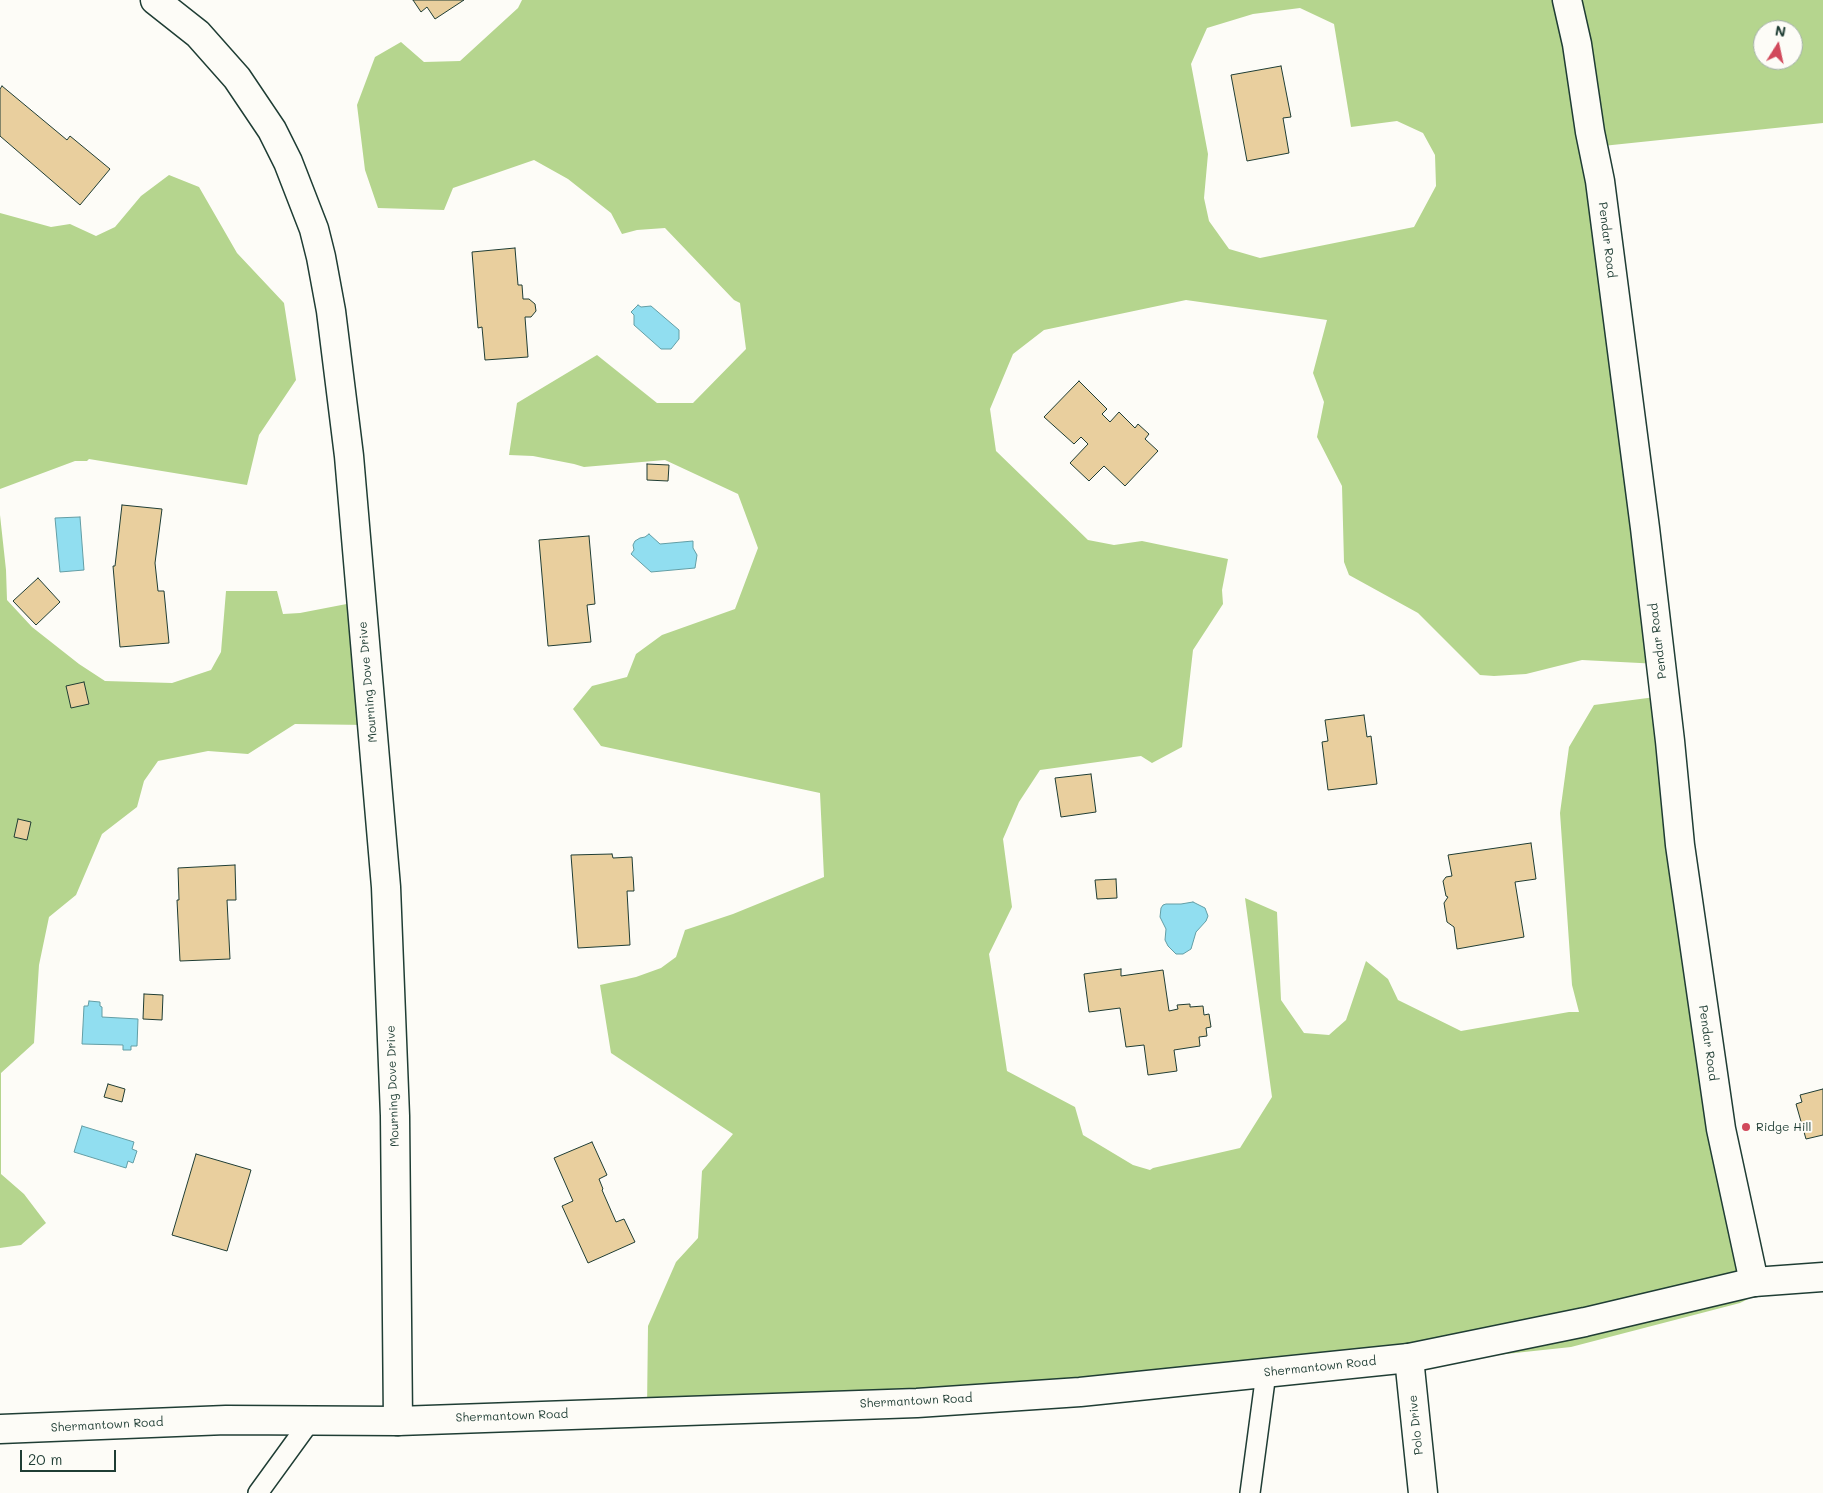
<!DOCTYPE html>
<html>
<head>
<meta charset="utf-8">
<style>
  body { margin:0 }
  #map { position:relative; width:1823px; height:1493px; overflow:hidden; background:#fdfcf7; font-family:Mali,sans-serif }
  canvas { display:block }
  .north { position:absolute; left:1753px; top:20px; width:50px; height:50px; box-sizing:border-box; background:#fdfcf7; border:1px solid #a4b0a9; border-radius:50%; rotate:10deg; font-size:14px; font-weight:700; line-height:20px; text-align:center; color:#1f3d34 }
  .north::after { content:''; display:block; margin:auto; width:18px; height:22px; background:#d1495b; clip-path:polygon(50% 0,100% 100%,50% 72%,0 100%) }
  .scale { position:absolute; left:20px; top:1450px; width:96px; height:22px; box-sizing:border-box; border:2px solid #1f3d34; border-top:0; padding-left:6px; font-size:15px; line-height:18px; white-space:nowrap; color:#1f3d34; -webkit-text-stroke:4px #fdfcf7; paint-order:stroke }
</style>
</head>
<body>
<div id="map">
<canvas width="1823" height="1493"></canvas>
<div class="north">N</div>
<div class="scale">20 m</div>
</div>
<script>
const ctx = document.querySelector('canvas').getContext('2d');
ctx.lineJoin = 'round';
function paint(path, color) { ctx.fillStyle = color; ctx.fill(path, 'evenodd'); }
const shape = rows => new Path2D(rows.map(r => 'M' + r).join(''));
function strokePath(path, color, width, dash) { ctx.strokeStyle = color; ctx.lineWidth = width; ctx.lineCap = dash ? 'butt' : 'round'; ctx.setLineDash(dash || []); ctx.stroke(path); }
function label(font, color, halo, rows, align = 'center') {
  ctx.font = font + ' Mali,sans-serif'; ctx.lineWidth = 4; ctx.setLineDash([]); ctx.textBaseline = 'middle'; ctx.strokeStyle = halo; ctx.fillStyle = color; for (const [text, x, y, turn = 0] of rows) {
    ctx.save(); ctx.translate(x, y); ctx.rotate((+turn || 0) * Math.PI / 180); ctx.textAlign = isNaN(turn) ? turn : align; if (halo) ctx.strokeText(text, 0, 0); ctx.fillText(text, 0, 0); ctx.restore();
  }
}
paint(shape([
  [522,0,1823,0,1823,123,1593,147,1659,664,1582,660,1526,674,1494,676,1480,675,1418,613,1349,575,1344,562,1342,486,1317,437,1324,402,1313,373,1327,320,1186,300,1044,330,1013,354,990,409,996,451,1088,540,1114,545,1142,541,1228,559,1222,590,1223,604,1193,650,1182,747,1152,763,1141,756,1040,770,1019,802,1003,839,1012,907,989,954,1007,1071,1075,1107,1083,1135,1133,1165,1150,1170,1153,1168,1240,1148,1272,1097,1245,898,1277,912,1281,1000,1304,1033,1329,1035,1346,1020,1366,961,1388,979,1398,1000,1461,1031,1569,1012,1579,1012,1572,985,1560,813,1569,747,1594,705,1663,696,1750,1298,1740,1303,1571,1347,1431,1362,647,1409,648,1326,676,1262,698,1238,702,1171,733,1134,611,1053,600,985,636,977,661,968,676,957,685,930,733,914,824,877,820,793,601,746,573,709,592,686,627,677,636,654,662,635,735,609,758,548,738,494,665,460,584,467,574,464,533,456,509,455,517,403,597,355,657,403,693,403,746,349,740,303,734,300,665,228,637,230,622,234,611,213,568,179,534,160,453,188,444,210,378,208,365,170,357,105,375,57,401,42,424,62,460,61,518,8],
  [1300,8,1334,24,1351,127,1397,121,1423,133,1435,155,1436,186,1414,227,1260,258,1229,249,1209,221,1204,198,1208,154,1191,64,1207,28,1253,14],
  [1763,30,1793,30,1793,60,1763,60],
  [169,175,199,187,237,253,284,303,296,380,259,435,247,485,89,459,87,461,75,461,0,489,0,213,51,227,70,224,96,236,115,227,141,196],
  [0,515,6,570,7,600,32,627,79,664,105,681,172,683,211,670,221,652,226,591,277,591,283,614,300,613,357,602,367,725,295,724,248,754,208,751,158,761,144,781,137,807,102,834,76,895,49,917,39,965,34,1043,1,1073,1,1174,24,1194,46,1223,21,1245,0,1248]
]), '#b5d58e');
const water = shape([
  [638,305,641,307,651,306,679,330,679,339,671,349,661,349,634,325,634,315,631,312,638,305],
  [80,517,84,570,60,572,55,518,80,517],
  [649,534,660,544,693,541,693,548,697,555,695,568,651,572,631,554,634,550,633,545,635,541,640,538,645,537,649,534],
  [1193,902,1205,908,1208,916,1206,921,1196,932,1191,949,1183,954,1176,954,1168,946,1165,940,1166,929,1160,917,1161,908,1163,905,1166,904,1181,904,1193,902],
  [89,1001,100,1002,100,1006,102,1007,102,1017,138,1019,137,1046,131,1046,131,1050,123,1050,123,1045,82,1044,84,1006,88,1006,89,1001],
  [82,1126,134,1142,132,1149,137,1151,133,1163,128,1161,126,1168,74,1152,82,1126]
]);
paint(water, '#91def0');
strokePath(water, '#639ea5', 1);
const building = shape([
  [413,0,464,0,435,19,427,7,421,12,413,0],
  [1281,66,1291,117,1283,118,1289,153,1247,161,1231,75,1281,66],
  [2,86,67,140,70,136,110,169,80,205,0,136,0,89,2,86],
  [515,248,518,285,522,285,523,299,529,299,535,304,536,311,531,317,525,317,528,357,485,360,482,327,478,328,472,252,515,248],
  [1079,381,1107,409,1102,414,1110,422,1119,412,1135,428,1138,424,1149,434,1145,439,1158,451,1125,486,1104,466,1089,481,1070,463,1088,444,1081,437,1074,444,1044,417,1079,381],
  [647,464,669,465,668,481,647,480,647,464],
  [122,505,162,509,155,563,158,591,164,591,169,643,120,647,113,566,115,566,122,505],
  [589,536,595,604,587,605,591,642,548,646,539,540,589,536],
  [38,578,60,602,36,625,13,601,38,578],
  [84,682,89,704,71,708,66,686,84,682],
  [1364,715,1367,737,1371,736,1377,784,1328,790,1322,742,1328,741,1325,720,1364,715],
  [1091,774,1096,812,1061,817,1055,778,1091,774],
  [18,819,31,822,27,840,14,837,18,819],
  [1531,843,1536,879,1515,882,1524,937,1457,949,1454,927,1447,922,1444,903,1448,897,1446,896,1443,881,1446,877,1452,876,1448,855,1531,843],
  [612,854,613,858,632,857,634,891,627,891,630,945,578,948,571,855,612,854],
  [235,865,236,900,227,900,230,959,180,961,177,900,179,900,178,868,235,865],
  [1116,879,1117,898,1097,899,1095,880,1116,879],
  [1121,969,1121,976,1163,970,1169,1011,1178,1009,1177,1005,1190,1004,1190,1007,1203,1006,1204,1015,1209,1014,1211,1027,1206,1028,1207,1036,1199,1037,1200,1046,1174,1050,1177,1071,1148,1075,1144,1045,1126,1047,1120,1008,1089,1012,1084,974,1121,969],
  [144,994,163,995,162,1020,143,1019,144,994],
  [108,1084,125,1089,122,1102,104,1097,108,1084],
  [1823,1089,1823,1135,1806,1139,1796,1104,1802,1102,1800,1095,1823,1089],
  [592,1142,607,1175,599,1179,603,1189,602,1190,616,1222,624,1219,635,1242,588,1263,562,1206,573,1201,554,1158,592,1142],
  [196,1154,251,1170,227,1251,172,1235,196,1154]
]);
paint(building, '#e9cf9e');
strokePath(building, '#1f3d34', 1);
const service = shape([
  [258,1493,311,1420],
  [1250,1493,1266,1373]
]);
const minor = shape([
  [155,0,198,34,237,78,272,130,288,162,314,229,321,257,331,311,349,456,386,887,395,1116,398,1421],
  [1567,0,1577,44,1590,132,1600,181,1645,528,1670,741,1680,845,1721,1129,1754,1282],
  [1409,1358,1423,1493]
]);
const tertiary = shape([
  [0,1429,226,1420,398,1421,917,1403,1080,1392,1409,1358,1585,1322,1754,1282,1823,1277]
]);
strokePath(service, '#1f3d34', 22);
strokePath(minor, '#1f3d34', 31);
strokePath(tertiary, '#1f3d34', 31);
strokePath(service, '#fdfcf7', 19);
strokePath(minor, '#fdfcf7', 28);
strokePath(tertiary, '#fdfcf7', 28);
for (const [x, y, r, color] of [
  [1746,1127,5,"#d1495b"]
]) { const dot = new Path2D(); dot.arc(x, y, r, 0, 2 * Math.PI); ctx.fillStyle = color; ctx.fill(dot); strokePath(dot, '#fdfcf7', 2); }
label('12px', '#1f3d34', '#fdfcf7', [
  ["Pendar Road",1607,240,83],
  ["Pendar Road",1658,641,-97],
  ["Mourning Dove Drive",368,682,-95],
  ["Pendar Road",1708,1043,82],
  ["Mourning Dove Drive",393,1086,-92],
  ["Shermantown Road",1320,1367,-6],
  ["Shermantown Road",916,1401,-3],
  ["Shermantown Road",512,1416,-2],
  ["Shermantown Road",107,1425,-3],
  ["Polo Drive",1416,1425,-96]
]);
label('12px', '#1f3d34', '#fdfcf7', [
  ["Ridge Hill",1756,1127]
], 'left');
</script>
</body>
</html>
